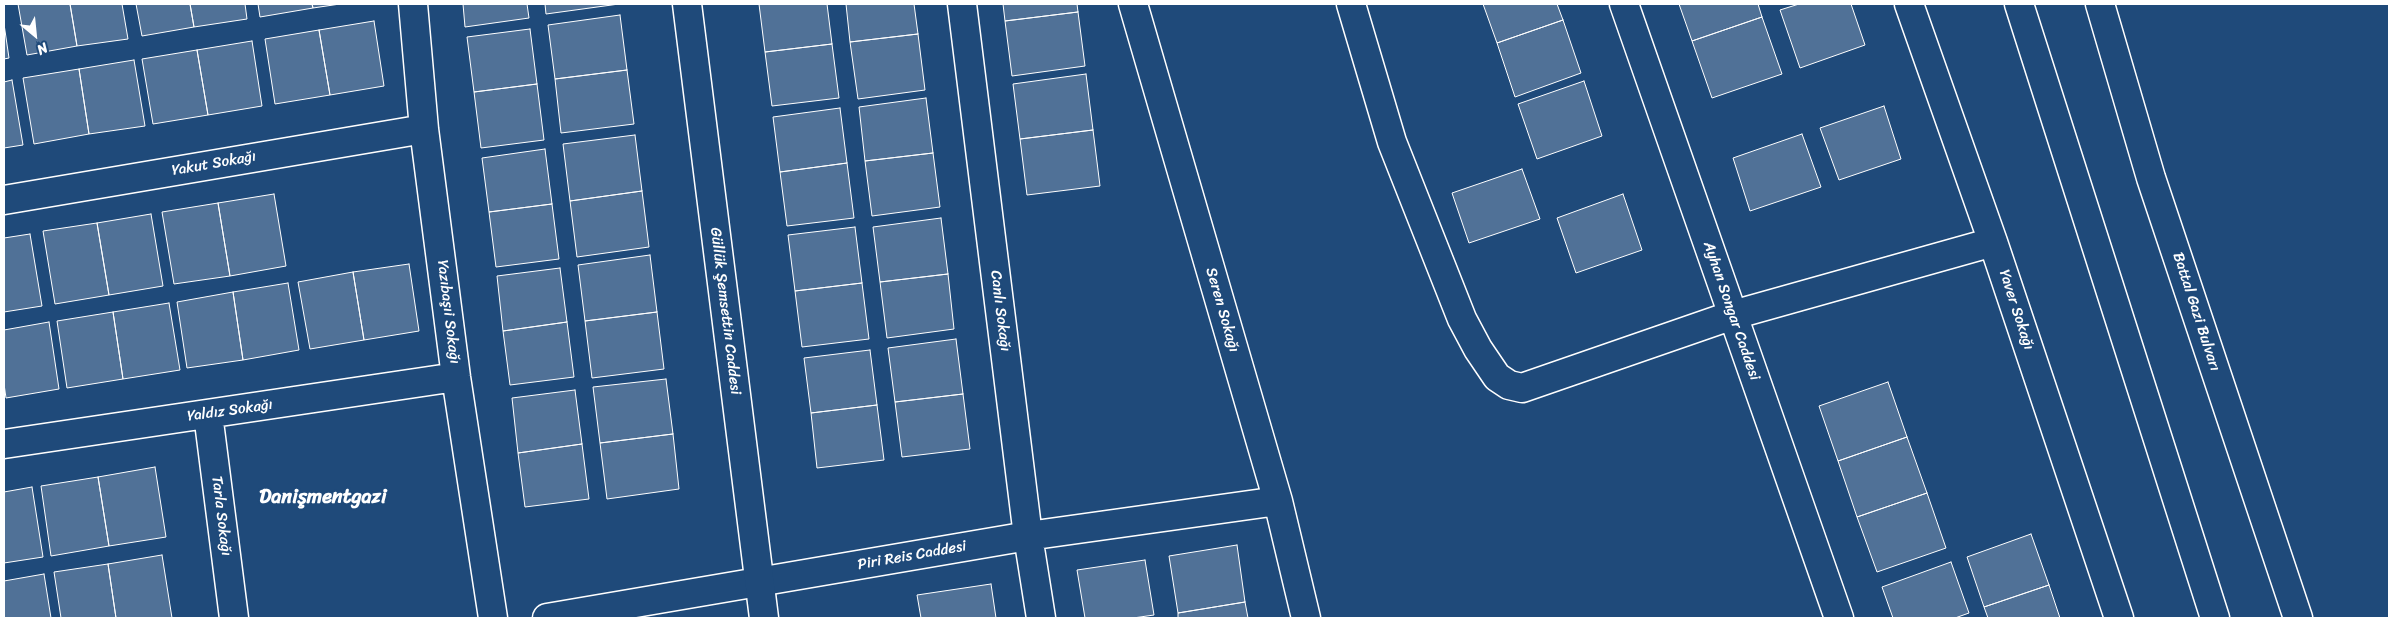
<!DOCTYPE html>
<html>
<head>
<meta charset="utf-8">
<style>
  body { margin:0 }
  #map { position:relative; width:2393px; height:622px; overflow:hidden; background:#1f4a7a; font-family:Sriracha,sans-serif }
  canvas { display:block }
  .frame { position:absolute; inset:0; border:5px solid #fff; pointer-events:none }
  .north { position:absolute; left:10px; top:10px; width:50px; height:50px; -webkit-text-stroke:4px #1f4a7a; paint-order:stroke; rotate:152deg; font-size:14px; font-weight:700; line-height:20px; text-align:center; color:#fff }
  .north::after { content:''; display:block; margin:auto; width:18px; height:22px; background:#fff; clip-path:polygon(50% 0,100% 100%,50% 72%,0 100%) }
</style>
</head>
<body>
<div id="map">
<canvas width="2393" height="622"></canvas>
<div class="frame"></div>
<div class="north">N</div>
</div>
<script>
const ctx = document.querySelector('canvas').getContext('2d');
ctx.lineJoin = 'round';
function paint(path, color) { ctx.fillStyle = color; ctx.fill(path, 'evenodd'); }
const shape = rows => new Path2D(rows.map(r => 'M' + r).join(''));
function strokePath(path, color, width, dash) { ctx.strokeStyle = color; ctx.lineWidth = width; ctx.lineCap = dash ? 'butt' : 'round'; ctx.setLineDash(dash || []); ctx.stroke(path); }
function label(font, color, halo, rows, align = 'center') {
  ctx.font = font + ' Sriracha,sans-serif'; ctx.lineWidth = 4; ctx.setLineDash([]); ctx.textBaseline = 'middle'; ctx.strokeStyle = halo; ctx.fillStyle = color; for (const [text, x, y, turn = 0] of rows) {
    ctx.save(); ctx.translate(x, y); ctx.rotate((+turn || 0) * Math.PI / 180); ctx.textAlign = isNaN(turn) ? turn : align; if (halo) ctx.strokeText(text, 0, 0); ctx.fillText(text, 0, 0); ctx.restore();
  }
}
const building = shape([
  [18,4,70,4,77,46,27,55,18,4],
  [70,4,122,4,128,39,77,46,70,4],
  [136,4,190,4,194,27,142,36,136,4],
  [190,4,245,4,247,19,194,27,190,4],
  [258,4,312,4,313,8,260,17,258,4],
  [312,4,340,4,313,8,312,4],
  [463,4,527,4,529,18,465,27,463,4],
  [545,4,619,4,546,14,545,4],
  [759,4,827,4,832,44,765,52,759,4],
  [846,4,914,4,918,34,850,42,846,4],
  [1003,4,1077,4,1078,12,1005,21,1003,4],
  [1483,4,1557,4,1563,20,1497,43,1483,4],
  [1679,4,1758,4,1762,17,1692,41,1679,4],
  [1799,4,1851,4,1865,45,1800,68,1780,10,1799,4],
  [1078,12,1085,66,1012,76,1005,21,1078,12],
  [620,15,627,70,555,79,548,25,620,15],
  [1762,17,1782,74,1712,98,1692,41,1762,17],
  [1563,20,1581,73,1515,97,1497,43,1563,20],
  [374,21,384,86,330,95,319,30,374,21],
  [4,24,9,58,4,59,4,24],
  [530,29,537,84,474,92,467,37,530,29],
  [319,30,330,95,275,104,265,39,319,30],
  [918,34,925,90,858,99,850,42,918,34],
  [252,41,262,106,208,115,197,50,252,41],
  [832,44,839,98,772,106,765,52,832,44],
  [197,50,208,115,153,124,142,59,197,50],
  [134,60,145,126,89,134,79,69,134,60],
  [79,69,89,134,34,144,23,78,79,69],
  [627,70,634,124,561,133,555,79,627,70],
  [1086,74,1093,130,1020,139,1013,84,1086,74],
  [12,80,23,145,4,148,4,82,12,80],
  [1584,81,1602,136,1537,159,1518,104,1584,81],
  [537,84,544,140,481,148,474,92,537,84],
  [926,98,933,153,865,161,859,107,926,98],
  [1884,106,1901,159,1839,180,1820,128,1884,106],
  [840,108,847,163,780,172,773,117,840,108],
  [1093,130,1100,186,1027,195,1020,139,1093,130],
  [1802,134,1821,187,1750,211,1733,158,1802,134],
  [635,135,642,191,570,201,563,144,635,135],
  [545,149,552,204,489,212,482,158,545,149],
  [933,153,940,207,872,216,865,161,933,153],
  [847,163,854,218,787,226,780,172,847,163],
  [1522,169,1540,219,1469,243,1452,193,1522,169],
  [642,191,649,247,577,257,570,201,642,191],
  [274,194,286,266,230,276,218,203,274,194],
  [1623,194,1642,250,1576,273,1557,218,1623,194],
  [218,203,230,276,174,284,162,212,218,203],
  [552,204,559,259,496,267,489,212,552,204],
  [151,214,163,286,109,295,97,223,151,214],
  [941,218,948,274,880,282,873,227,941,218],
  [97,223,109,295,55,304,43,231,97,223],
  [855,227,862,283,795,291,788,235,855,227],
  [30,234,42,306,4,312,4,238,30,234],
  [650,255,657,312,585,321,578,265,650,255],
  [409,264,419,331,364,340,353,272,409,264],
  [560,268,567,322,503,331,497,276,560,268],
  [353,272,364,340,310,349,298,282,353,272],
  [948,274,954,329,887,338,880,282,948,274],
  [288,283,299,350,243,360,233,292,288,283],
  [862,283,869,339,802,347,795,291,862,283],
  [233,292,243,360,187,368,177,302,233,292],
  [169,303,180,370,123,379,113,312,169,303],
  [113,312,123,379,67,388,57,321,113,312],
  [657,312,664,369,592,378,585,321,657,312],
  [49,322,59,389,6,398,4,384,4,330,49,322],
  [567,322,574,377,510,385,503,331,567,322],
  [956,339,963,394,895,402,888,348,956,339],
  [870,350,877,405,811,413,804,358,870,350],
  [666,379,673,434,600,443,593,387,666,379],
  [1888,382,1907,437,1838,461,1819,406,1888,382],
  [575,390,582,444,518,453,512,398,575,390],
  [963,394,970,449,902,457,895,402,963,394],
  [877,405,884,460,817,468,811,413,877,405],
  [673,434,679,489,607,499,600,443,673,434],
  [1907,437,1927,493,1857,517,1838,461,1907,437],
  [582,444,589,499,525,507,518,453,582,444],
  [155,467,166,537,109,546,98,477,155,467],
  [98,477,109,546,51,556,41,486,98,477],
  [32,487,43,557,4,563,4,492,32,487],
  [1927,493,1946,548,1877,572,1857,517,1927,493],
  [2031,534,2049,585,1984,607,1967,557,2031,534],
  [1237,545,1245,602,1178,613,1169,556,1237,545],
  [162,555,172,618,116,618,108,564,162,555],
  [1145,560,1154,615,1133,618,1085,618,1077,570,1145,560],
  [1951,562,1969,613,1955,618,1893,618,1882,587,1951,562],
  [108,564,116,618,61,618,54,572,108,564],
  [44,574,51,618,4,618,4,581,44,574],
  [991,584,996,618,921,618,917,595,991,584],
  [2049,585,2060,618,1988,618,1984,607,2049,585],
  [1245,602,1248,618,1178,618,1178,613,1245,602]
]);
paint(building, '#507197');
strokePath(building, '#fff', 1);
const street = shape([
  [413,4,424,129,456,377,493,618],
  [962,4,1028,536,1041,618],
  [1133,4,1278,501,1306,618],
  [1351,4,1392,142,1462,319,1478,349,1497,377,1509,385,1522,388,1733,315,1993,242],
  [1624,4,1839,618],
  [1909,4,1993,242,2119,618],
  [4,200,424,129],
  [208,414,234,618],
  [4,444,456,377],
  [547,618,1028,536,1278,501]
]);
const secondary = shape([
  [687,4,764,618],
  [2019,4,2215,618],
  [2100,4,2151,178,2298,618]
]);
strokePath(street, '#fff', 31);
strokePath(secondary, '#fff', 31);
strokePath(street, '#1f4a7a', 28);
strokePath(secondary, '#1f4a7a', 28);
label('15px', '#fff', '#1f4a7a', [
  ["Yakut Sokağı",214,164,-10],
  ["Seren Sokağı",1222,310,74],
  ["Yaver Sokağı",2016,310,72],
  ["Güllük Şemsettin Caddesi",725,311,83],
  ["Canlı Sokağı",1000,311,83],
  ["Ayhan Songar Caddesi",1731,311,71],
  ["Yazıbaşıi Sokağı",448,312,83],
  ["Battal Gazi Bulvarı",2196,312,72],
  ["Yaldız Sokağı",230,411,-8],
  ["Tarla Sokağı",221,516,83],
  ["Piri Reis Caddesi",912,556,-10]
]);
label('bold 20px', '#fff', '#1f4a7a', [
  ["Danişmentgazi",323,498]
]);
</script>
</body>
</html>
